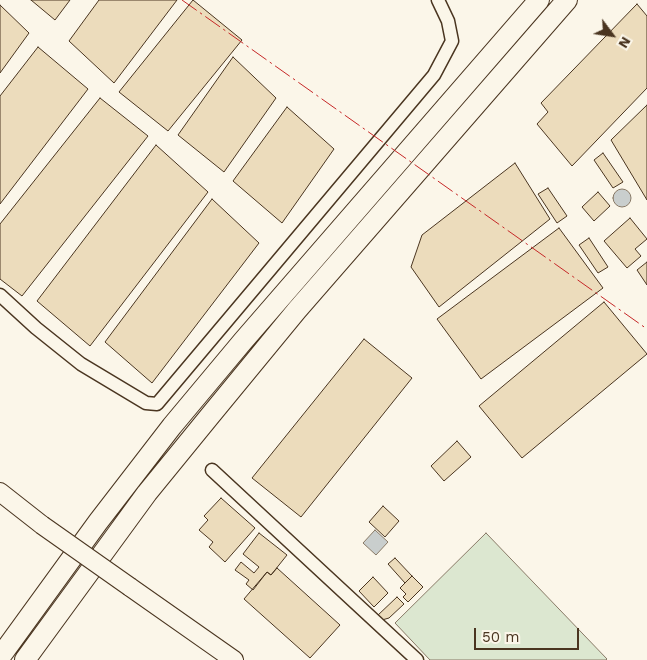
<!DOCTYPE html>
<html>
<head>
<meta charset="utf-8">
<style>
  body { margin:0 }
  #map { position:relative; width:647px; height:660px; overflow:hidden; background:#fbf6e9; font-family:"Work Sans",sans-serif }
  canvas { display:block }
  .north { position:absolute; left:587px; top:10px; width:50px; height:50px; -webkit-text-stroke:4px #fbf6e9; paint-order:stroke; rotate:121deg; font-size:14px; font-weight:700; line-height:20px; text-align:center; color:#4a3520 }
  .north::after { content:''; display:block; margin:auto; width:18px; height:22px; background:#4a3520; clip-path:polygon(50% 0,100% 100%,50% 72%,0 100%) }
  .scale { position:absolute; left:474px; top:628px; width:105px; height:22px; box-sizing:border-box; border:2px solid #4a3520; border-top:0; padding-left:6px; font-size:15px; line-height:18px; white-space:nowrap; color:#4a3520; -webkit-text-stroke:4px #fbf6e9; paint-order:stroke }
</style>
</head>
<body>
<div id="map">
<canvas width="647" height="660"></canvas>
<div class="north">N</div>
<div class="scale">50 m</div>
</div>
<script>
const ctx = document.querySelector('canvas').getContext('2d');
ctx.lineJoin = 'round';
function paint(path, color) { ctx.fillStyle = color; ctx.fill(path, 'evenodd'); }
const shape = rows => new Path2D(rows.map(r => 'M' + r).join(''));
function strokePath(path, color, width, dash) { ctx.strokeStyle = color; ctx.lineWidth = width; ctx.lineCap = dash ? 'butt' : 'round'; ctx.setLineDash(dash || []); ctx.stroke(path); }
const green = shape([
  [486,533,607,659,606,660,430,660,395,623,486,533]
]);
paint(green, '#dce7d0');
strokePath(green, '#887966', 1);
const water = shape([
  '613 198a9 9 0 1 1 18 0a9 9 0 1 1-18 0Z',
  [375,530,388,542,376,555,363,543,375,530]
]);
paint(water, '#c9cecd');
strokePath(water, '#887966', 1);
const building = shape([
  [31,0,70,0,55,20,31,0],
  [99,0,177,0,114,83,69,41,99,0],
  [193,0,242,40,168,131,119,92,193,0],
  [637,4,647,16,647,88,572,166,537,124,548,112,541,103,637,4],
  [0,5,29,33,0,73,0,5],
  [38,47,88,89,0,204,0,96,38,47],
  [233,57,276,98,224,172,178,135,233,57],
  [100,98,148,136,22,296,0,279,0,224,100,98],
  [647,105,647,200,611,140,647,105],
  [287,107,334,149,282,223,233,181,287,107],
  [156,145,208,192,90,346,37,301,156,145],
  [603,153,623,182,613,188,594,160,603,153],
  [515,163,550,219,439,307,411,267,422,235,515,163],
  [548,188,567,216,557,223,538,194,548,188],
  [598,192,610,206,594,221,582,207,598,192],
  [212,199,259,243,152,383,105,342,212,199],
  [630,218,647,239,635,249,641,256,627,268,604,241,630,218],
  [559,228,603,288,481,379,437,319,559,228],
  [589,238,608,267,598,273,579,245,589,238],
  [647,262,647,285,637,270,647,262],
  [604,302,647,354,522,458,479,406,604,302],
  [364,339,412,378,301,517,252,478,364,339],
  [457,441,471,457,444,481,431,466,457,441],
  [221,498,255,528,225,562,209,547,213,542,199,530,208,520,204,516,221,498],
  [383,506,399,521,385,537,369,522,383,506],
  [259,533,287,555,271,575,267,572,253,590,246,584,249,580,235,570,241,562,254,573,259,567,243,554,259,533],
  [395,558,412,576,405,583,388,564,395,558],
  [277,568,340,625,310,658,244,599,267,572,271,575,277,568],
  [412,576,423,587,408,602,403,597,406,594,400,588,412,576],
  [373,577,388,593,374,607,359,591,373,577],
  [397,597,404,604,389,618,382,620,377,616,397,597]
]);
paint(building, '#ecdcbc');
strokePath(building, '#4a3520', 1);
const street = shape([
  [0,295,36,328,81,364,146,403,157,404,434,75,452,41,448,21,438,0],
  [212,470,417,660]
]);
const secondary = shape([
  [0,492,42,525],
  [130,587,234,660]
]);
const primary = shape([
  [0,657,98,522,172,426,243,341,539,0],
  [25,660,147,493,209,417,297,310,567,0]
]);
strokePath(street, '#4a3520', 15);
strokePath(secondary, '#4a3520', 20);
strokePath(primary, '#4a3520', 22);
strokePath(street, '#fbf6e9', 12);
strokePath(secondary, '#fbf6e9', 18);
strokePath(primary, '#fbf6e9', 20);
const secondaryBridge = shape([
  [42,525,130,587]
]);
strokePath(secondaryBridge, '#4a3520', 20, []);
strokePath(secondaryBridge, '#fbf6e9', 18);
strokePath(shape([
  [182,0,647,329]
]), '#c62828', 1, [18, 4, 2.5, 4]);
</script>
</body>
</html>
